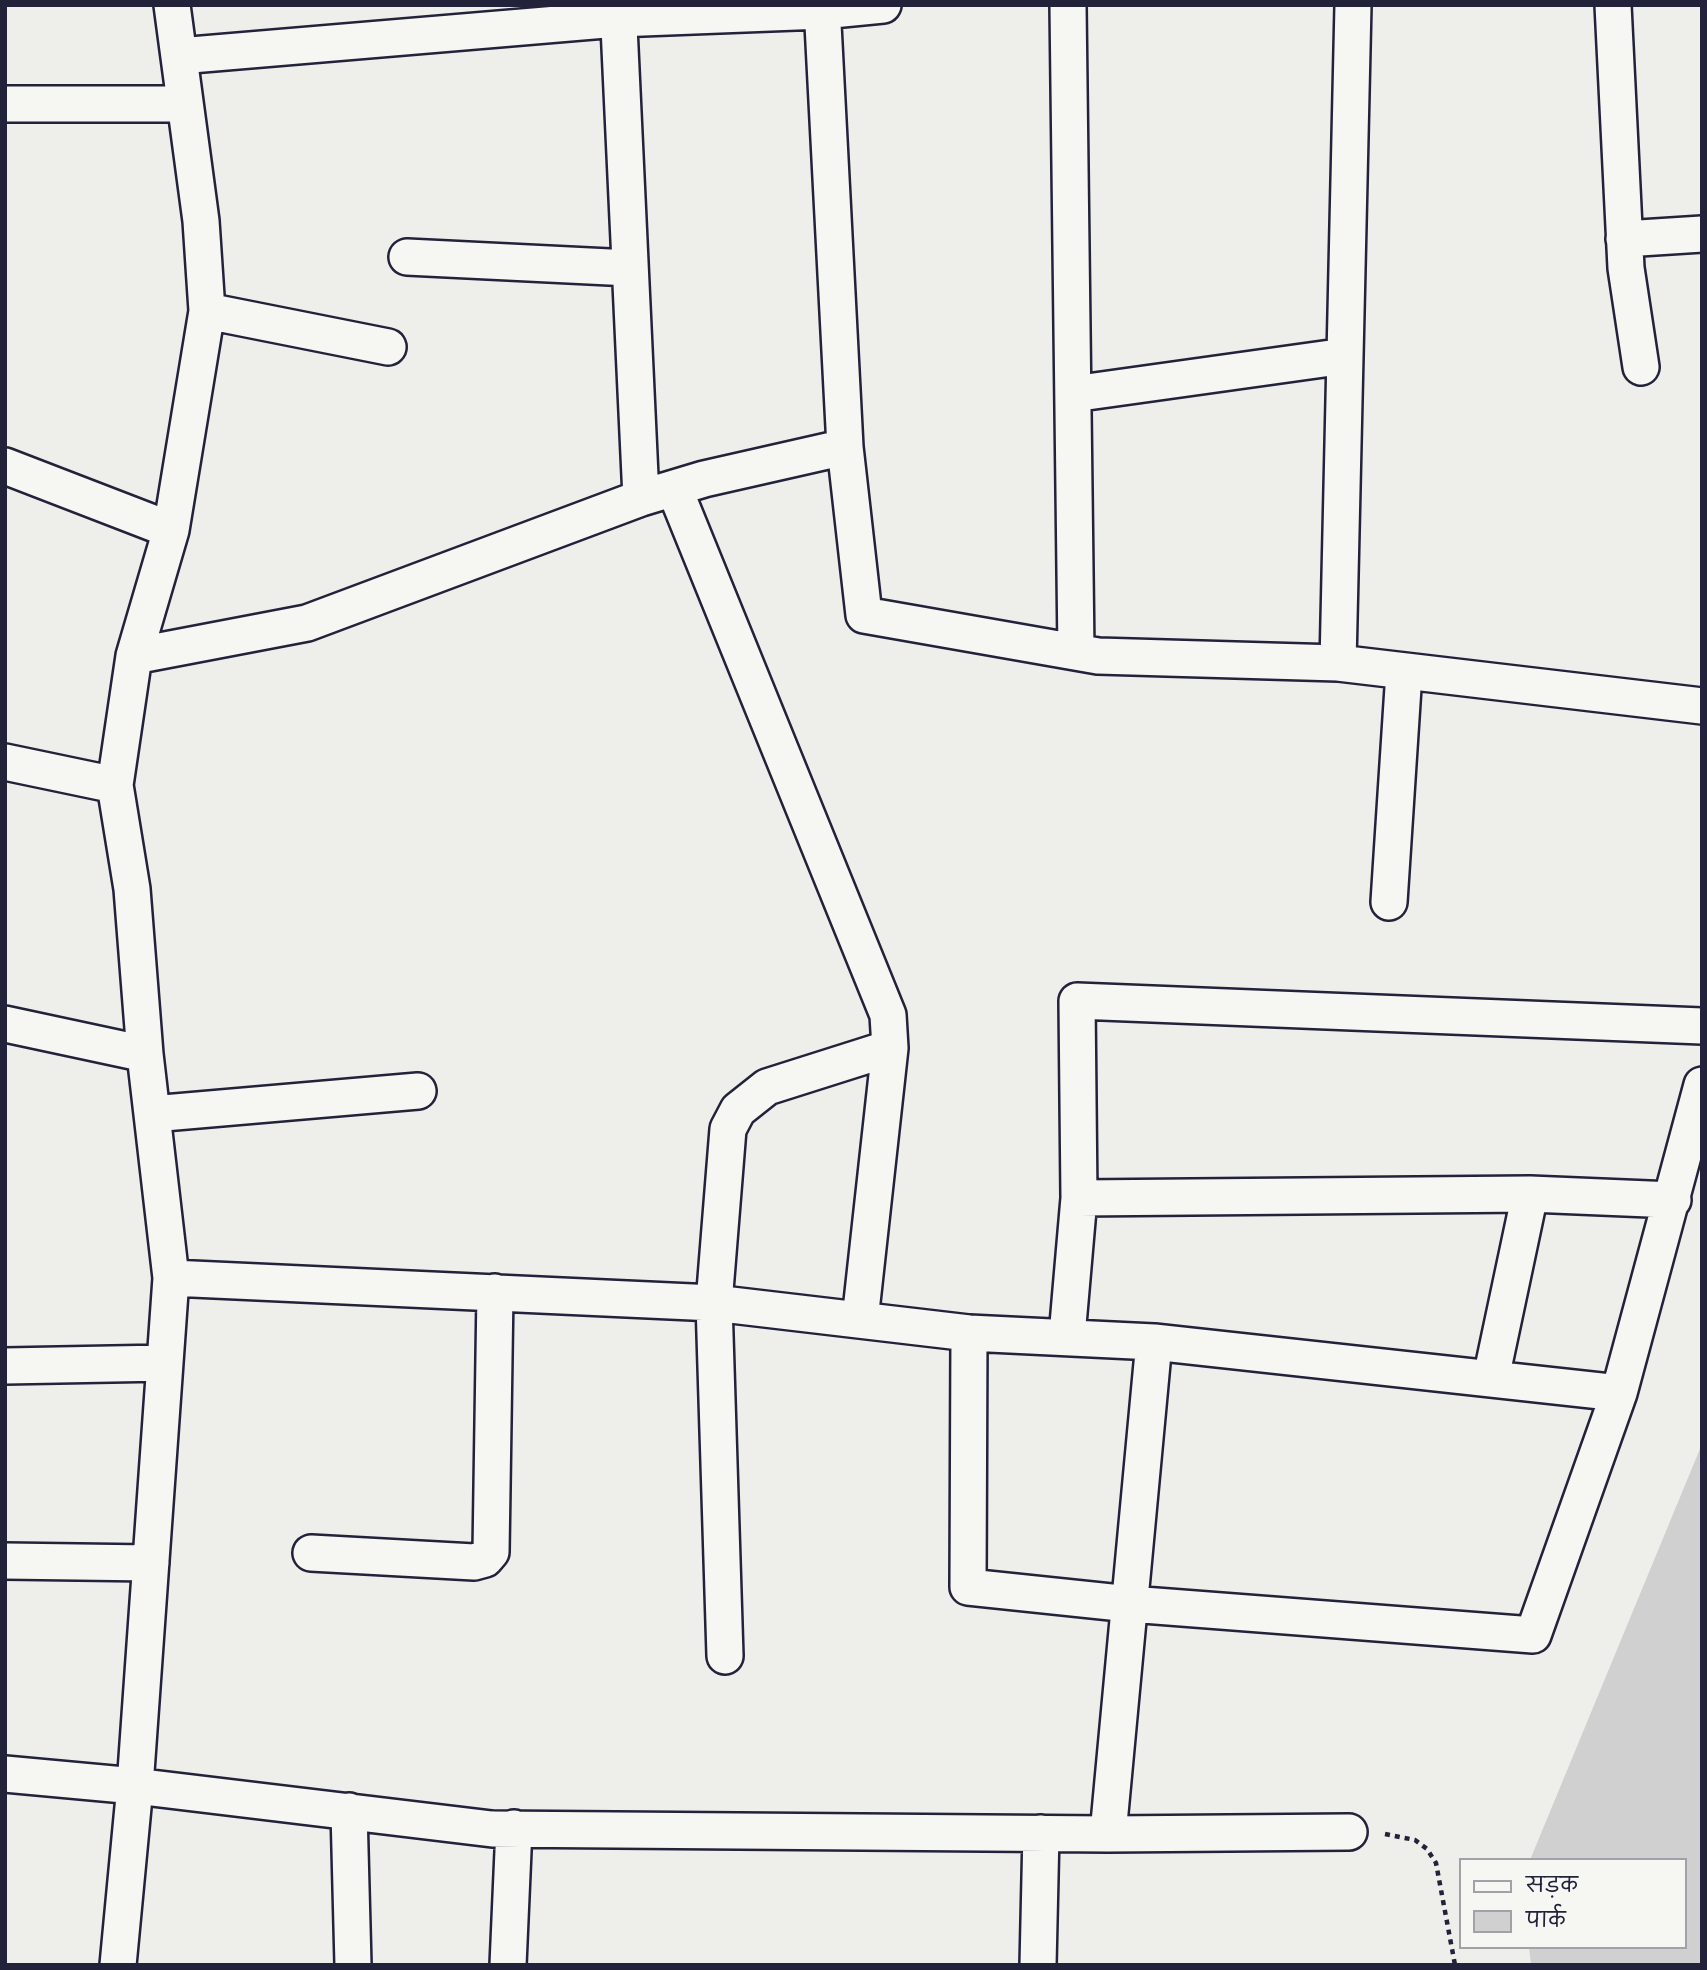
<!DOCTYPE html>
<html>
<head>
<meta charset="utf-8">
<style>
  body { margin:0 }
  #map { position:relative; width:1707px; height:1970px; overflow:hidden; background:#eeeeeb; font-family:"Indie Flower","Playpen Sans Deva",sans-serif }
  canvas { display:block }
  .frame { position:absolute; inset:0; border:7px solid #22223b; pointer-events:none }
  .legend { position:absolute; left:1459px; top:1858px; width:228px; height:91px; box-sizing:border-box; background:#f6f6f2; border:2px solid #a1a1a9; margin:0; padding:9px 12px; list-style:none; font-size:21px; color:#22223b }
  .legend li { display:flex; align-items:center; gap:14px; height:35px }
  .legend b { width:35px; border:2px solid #a1a1a9 }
</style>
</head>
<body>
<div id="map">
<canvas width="1707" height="1970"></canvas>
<div class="frame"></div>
<ul class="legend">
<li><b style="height:9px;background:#f6f6f2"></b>सड़क</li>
<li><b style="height:19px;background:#d0d0d1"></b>पार्क</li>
</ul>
</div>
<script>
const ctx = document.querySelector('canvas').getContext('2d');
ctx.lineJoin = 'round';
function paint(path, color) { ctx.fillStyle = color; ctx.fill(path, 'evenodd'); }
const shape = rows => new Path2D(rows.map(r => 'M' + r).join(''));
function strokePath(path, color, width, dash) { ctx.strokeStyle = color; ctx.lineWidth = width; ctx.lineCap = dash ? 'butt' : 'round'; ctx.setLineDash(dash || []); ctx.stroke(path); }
paint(shape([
  [1702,1444,1702,1965,1531,1965,1529,1947,1684,1947,1684,1860,1530,1860]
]), '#d0d0d1');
const minor = shape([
  [618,5,641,498],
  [1068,5,1076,652],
  [1613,5,1626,268,1641,367],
  [179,56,617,19,822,11,883,5],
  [5,104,184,104],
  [1624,239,1702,234],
  [407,257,630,268],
  [207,311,388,347],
  [1073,394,1345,356],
  [845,447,864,615,1098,656,1338,663,1702,706],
  [5,466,171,530],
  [674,488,888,1015,890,1048,860,1320],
  [134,656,307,623,641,498,704,479,845,447,822,5],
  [1338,663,1353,5],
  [5,762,115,785,132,889,145,1054,171,1278,135,1786,118,1965],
  [115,785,134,656,171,530,207,311,201,221,172,5],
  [1389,902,1404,672],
  [5,1024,145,1054],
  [152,1114,418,1091],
  [1079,1198,1530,1194,1673,1200],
  [171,1278,714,1303,969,1333,1154,1342,1619,1393,1702,1085],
  [969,1333,968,1587,1130,1604,1533,1635,1619,1393],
  [1067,1336,1079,1198,1077,1001,1702,1026],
  [5,1366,165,1363],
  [1491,1378,1530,1194],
  [311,1553,474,1562,485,1559,491,1552,495,1292],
  [5,1561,151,1563],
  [725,1656,714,1303,728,1129,738,1110,767,1087,890,1048],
  [5,1774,135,1786,492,1829,1108,1834,1154,1342],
  [349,1811,353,1965],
  [1108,1834,1349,1832],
  [508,1965,514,1828],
  [1038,1965,1041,1833]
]);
strokePath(minor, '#22223b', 40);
strokePath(shape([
  [1385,1834,1415,1840,1427,1849,1436,1863,1455,1965]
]), '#22223b', 4.5, [5, 5]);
strokePath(minor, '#f6f6f2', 35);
</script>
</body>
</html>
